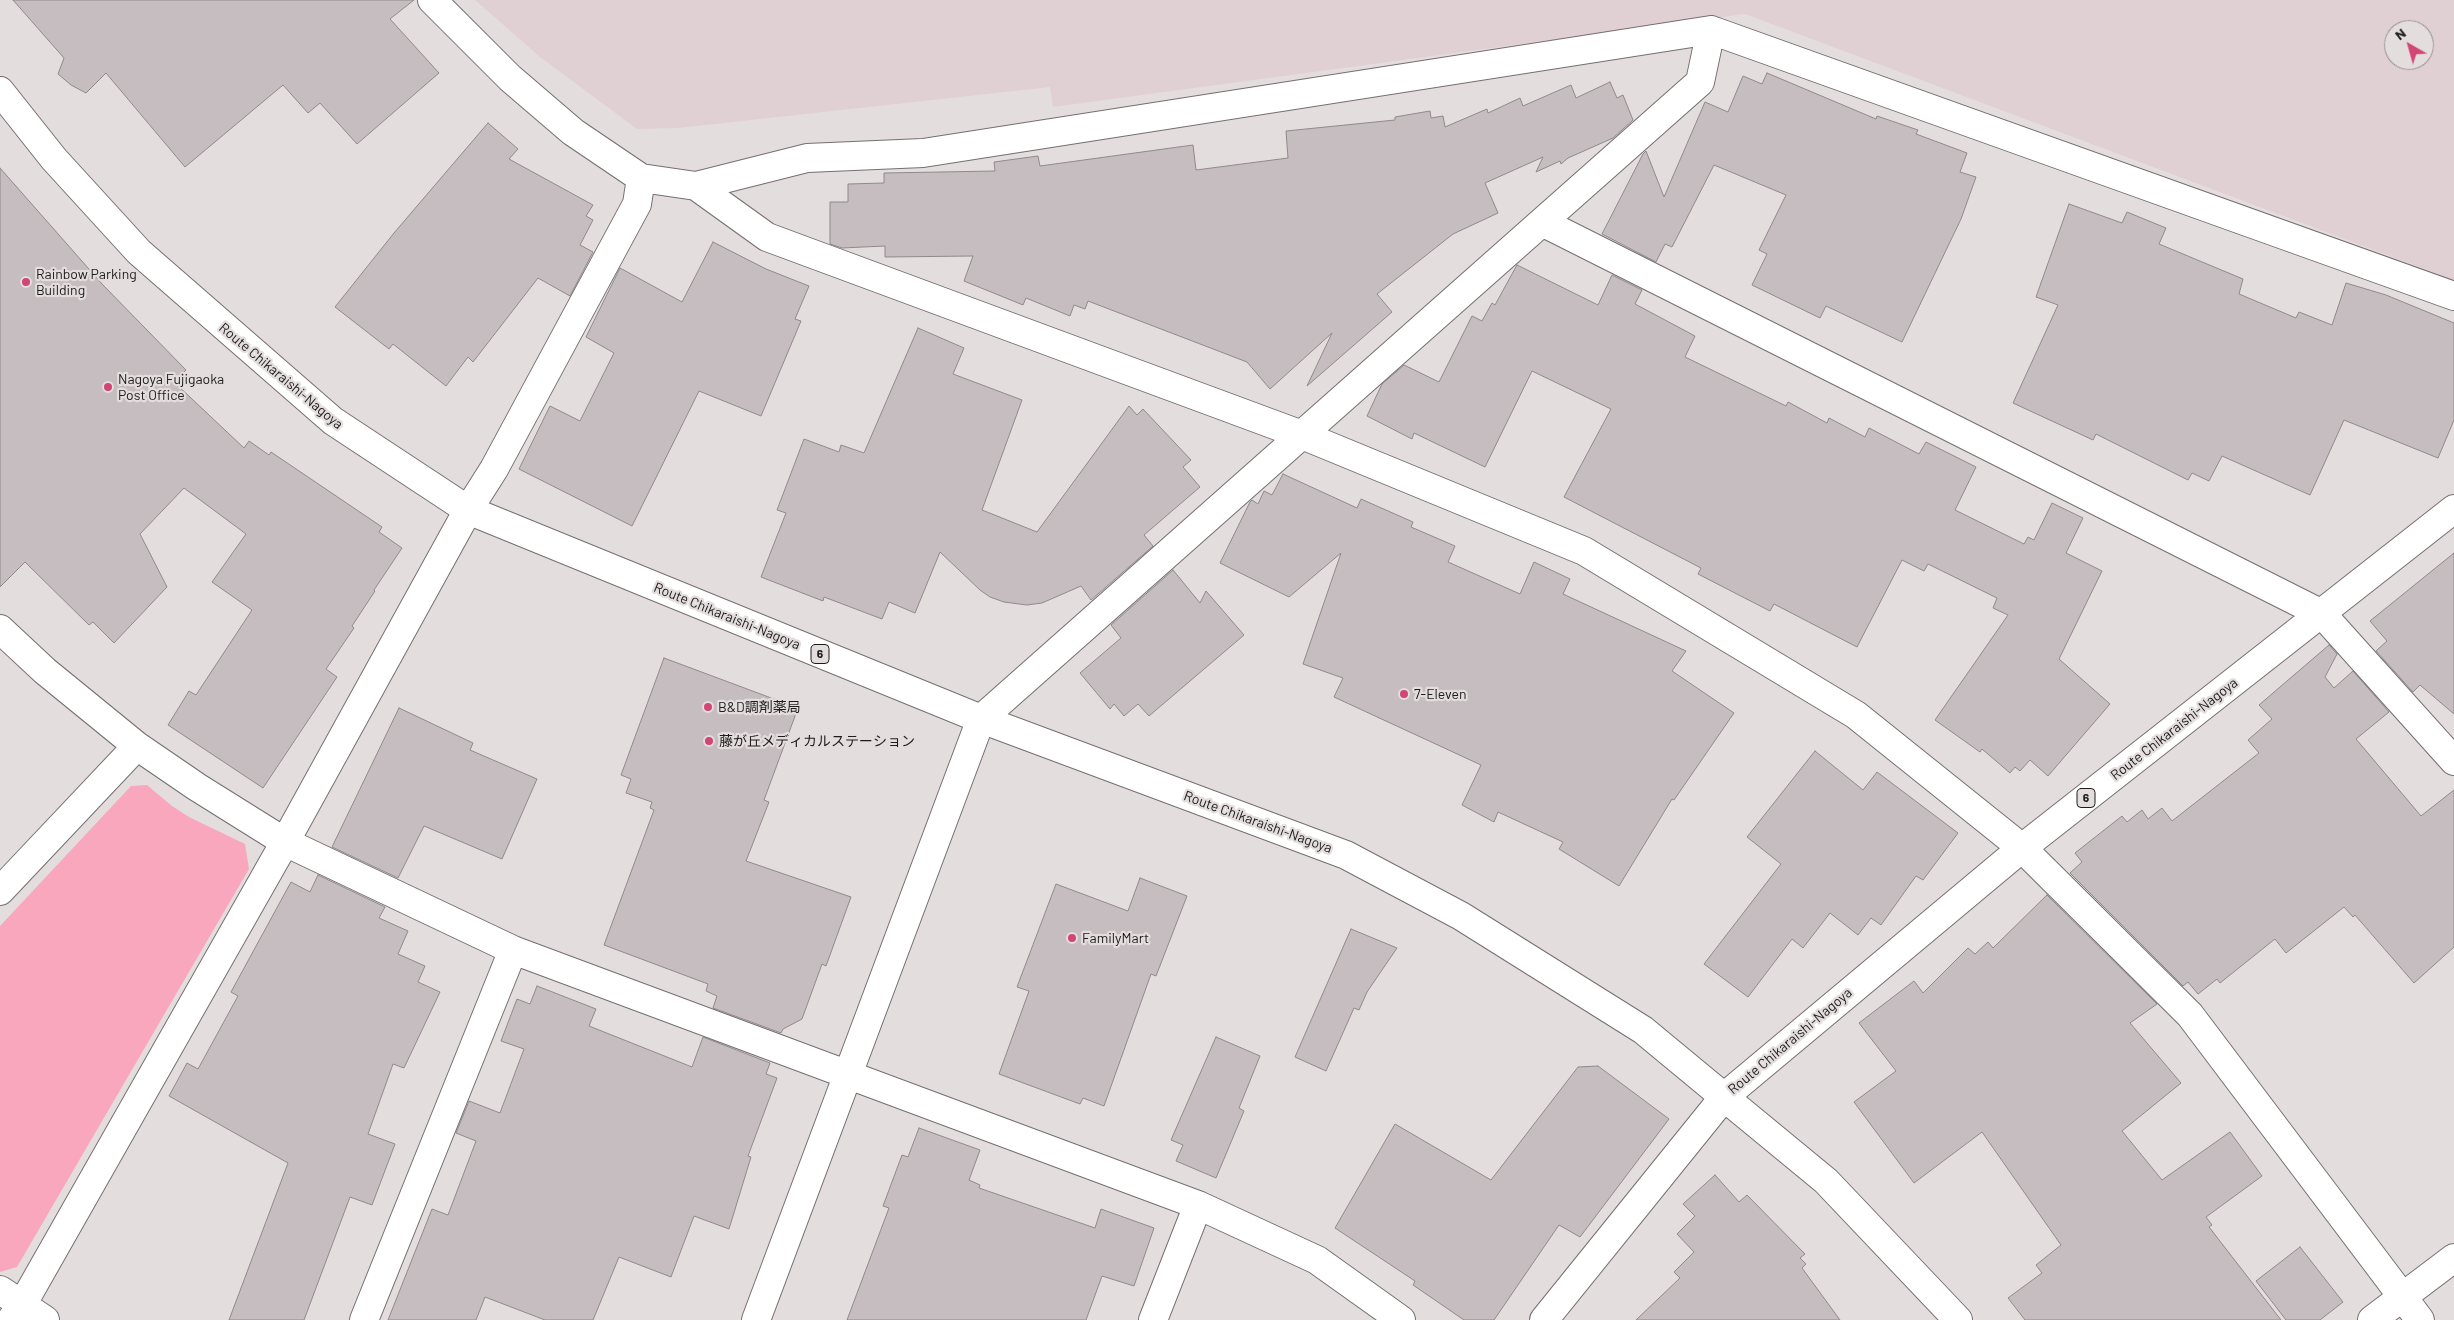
<!DOCTYPE html>
<html>
<head>
<meta charset="utf-8">
<style>
  body { margin:0 }
  #map { position:relative; width:2454px; height:1320px; overflow:hidden; background:#e4ddde; font-family:Barlow,sans-serif }
  canvas { display:block }
  .north { position:absolute; left:2384px; top:20px; width:50px; height:50px; box-sizing:border-box; background:#e4ddde; border:1px solid #948f90; border-radius:50%; rotate:322deg; font-size:14px; font-weight:700; line-height:20px; text-align:center; color:#1d1b1b }
  .north::after { content:''; display:block; margin:auto; width:18px; height:22px; background:#d14577; clip-path:polygon(50% 0,100% 100%,50% 72%,0 100%) }
</style>
</head>
<body>
<div id="map">
<canvas width="2454" height="1320"></canvas>
<div class="north">N</div>
</div>
<script>
const ctx = document.querySelector('canvas').getContext('2d');
ctx.lineJoin = 'round';
function paint(path, color) { ctx.fillStyle = color; ctx.fill(path, 'evenodd'); }
const shape = rows => new Path2D(rows.map(r => 'M' + r).join(''));
function strokePath(path, color, width, dash) { ctx.strokeStyle = color; ctx.lineWidth = width; ctx.lineCap = dash ? 'butt' : 'round'; ctx.setLineDash(dash || []); ctx.stroke(path); }
function label(font, color, halo, rows, align = 'center') {
  ctx.font = font + ' Barlow,"Noto Sans JP",sans-serif'; ctx.lineWidth = 4.5; ctx.setLineDash([]); ctx.textBaseline = 'middle'; ctx.strokeStyle = halo; ctx.fillStyle = color; for (const [text, x, y, turn = 0] of rows) {
    ctx.save(); ctx.translate(x, y); ctx.rotate((+turn || 0) * Math.PI / 180); ctx.textAlign = isNaN(turn) ? turn : align; if (halo) ctx.strokeText(text, 0, 0); ctx.fillText(text, 0, 0); ctx.restore();
  }
}
paint(shape([
  [475,0,2454,0,2454,280,1745,14,1053,107,1050,87,679,128,637,129,540,57],
  [2394,30,2424,30,2424,60,2394,60]
]), '#e0d0d4');
paint(shape([
  [147,785,172,806,189,817,245,844,249,869,17,1267,0,1272,0,926,131,786]
]), '#f9a7bd');
const building = shape([
  [13,0,414,0,390,19,439,73,357,144,320,103,308,113,283,85,185,167,106,73,86,93,71,85,58,74,64,58,13,0],
  [1767,73,1876,119,1877,116,1918,130,1916,134,1967,153,1960,172,1976,177,1961,219,1902,342,1826,306,1820,318,1752,285,1767,254,1759,250,1786,195,1714,165,1672,247,1665,244,1656,262,1602,234,1643,154,1646,151,1664,197,1705,102,1728,112,1743,76,1762,84,1767,73],
  [1610,82,1617,98,1623,95,1633,120,1613,138,1568,158,1561,164,1560,161,1536,172,1543,157,1485,183,1498,213,1453,234,1377,294,1392,312,1307,386,1332,333,1270,389,1247,362,1088,301,1085,309,1074,305,1070,316,1026,298,1023,305,964,281,973,256,885,257,885,246,842,248,830,244,830,202,848,202,848,184,884,183,884,173,995,171,994,162,1038,156,1040,166,1193,145,1196,170,1288,158,1286,131,1395,120,1395,117,1430,111,1431,118,1443,116,1445,127,1487,109,1488,113,1520,98,1523,106,1571,85,1576,98,1610,82],
  [488,123,518,149,509,159,593,205,586,216,593,220,580,245,593,252,570,296,538,278,473,362,468,357,446,386,393,344,389,349,335,307,394,233,488,123],
  [0,168,103,285,186,370,174,382,244,448,249,441,269,455,271,452,382,527,379,532,402,548,374,590,375,591,352,626,354,628,326,669,337,677,263,788,168,725,189,691,196,695,252,610,212,582,246,534,184,488,140,534,167,587,114,643,93,622,89,625,25,562,0,587,0,168],
  [2069,204,2122,223,2127,212,2166,228,2159,244,2243,279,2239,294,2296,318,2299,312,2332,325,2346,283,2386,295,2454,323,2454,420,2438,458,2344,420,2310,495,2222,456,2209,481,2192,473,2188,480,2096,434,2093,440,2013,403,2058,305,2036,297,2069,204],
  [713,242,766,269,809,286,795,319,801,321,761,416,699,391,632,526,519,469,550,406,580,421,614,353,586,337,620,268,682,302,713,242],
  [1517,265,1598,305,1612,275,1642,290,1635,304,1695,336,1685,357,1786,406,1788,402,1827,423,1829,418,1865,437,1869,428,1919,454,1926,442,1976,467,1955,510,2024,544,2028,537,2034,540,2052,503,2083,518,2066,553,2102,571,2059,659,2110,704,2048,776,2030,760,2020,771,2015,767,2010,773,1982,749,1980,752,1935,720,2008,615,1993,608,1997,598,1928,564,1924,571,1902,560,1857,647,1774,604,1770,611,1698,574,1701,568,1564,497,1611,409,1532,371,1485,467,1414,433,1412,439,1367,416,1382,384,1404,365,1439,382,1472,316,1482,321,1492,303,1495,305,1517,265],
  [918,328,964,348,953,374,1022,400,982,510,1037,532,1129,406,1137,415,1143,409,1191,460,1183,467,1200,487,1144,535,1153,546,1091,600,1081,586,1042,603,1027,605,1004,602,990,597,980,590,940,552,915,613,889,602,882,619,824,597,823,601,761,577,786,513,777,510,804,439,839,452,841,445,864,453,918,328],
  [1283,474,1357,508,1361,499,1413,522,1411,527,1455,546,1448,562,1520,594,1534,562,1570,579,1563,594,1686,651,1672,671,1734,713,1674,800,1672,799,1619,886,1559,849,1563,842,1498,812,1494,822,1462,805,1481,765,1334,697,1343,678,1303,664,1341,553,1289,597,1220,563,1250,502,1252,500,1258,504,1264,491,1272,495,1283,474],
  [2454,553,2454,714,2420,685,2413,692,2376,651,2387,641,2370,621,2454,553],
  [1173,570,1200,603,1206,591,1244,635,1149,716,1138,704,1124,716,1114,704,1110,709,1080,673,1121,638,1111,625,1173,570],
  [2329,645,2337,654,2325,677,2334,688,2353,671,2389,712,2356,739,2421,816,2454,790,2454,947,2414,983,2355,915,2353,917,2344,907,2286,953,2275,939,2220,983,2217,979,2198,994,2188,982,2183,986,2070,873,2082,862,2075,853,2122,816,2127,822,2142,810,2148,819,2162,808,2172,821,2259,753,2248,740,2272,719,2259,705,2329,645],
  [664,658,798,708,764,800,769,802,746,861,851,897,826,966,822,964,802,1019,783,1029,781,1033,713,1008,717,996,706,991,708,984,604,945,654,810,650,808,652,802,626,793,631,779,621,775,664,658],
  [399,708,473,743,470,750,537,779,502,859,424,826,398,878,332,847,399,708],
  [1815,751,1863,790,1877,772,1958,833,1923,880,1916,876,1881,925,1871,918,1858,935,1830,913,1803,948,1792,939,1748,997,1704,964,1781,864,1747,837,1815,751],
  [318,875,385,907,379,918,408,931,398,954,425,966,418,982,440,992,404,1068,393,1064,368,1134,395,1144,372,1205,350,1197,304,1320,229,1320,288,1163,169,1096,187,1063,198,1069,238,996,231,992,291,882,310,892,318,875],
  [1140,878,1187,896,1156,976,1151,974,1104,1106,1083,1098,1080,1104,999,1074,1029,991,1017,987,1056,884,1128,911,1140,878],
  [2047,895,2157,1004,2130,1023,2181,1083,2122,1131,2162,1180,2230,1132,2262,1176,2206,1217,2212,1225,2209,1227,2281,1320,2025,1320,2008,1298,2042,1273,2036,1265,2061,1245,1982,1132,1914,1183,1854,1102,1896,1071,1859,1023,1914,981,1923,993,1968,948,1975,954,1988,942,1993,948,2047,895],
  [1351,929,1397,948,1367,992,1359,1010,1354,1008,1326,1071,1295,1057,1351,929],
  [537,986,596,1009,589,1026,692,1067,703,1037,770,1063,766,1074,777,1078,748,1156,751,1157,729,1229,694,1216,671,1277,619,1257,593,1320,545,1320,485,1297,476,1320,388,1320,432,1209,448,1215,476,1141,456,1133,469,1101,500,1113,524,1049,501,1041,517,999,530,1004,537,986],
  [1216,1037,1260,1056,1239,1108,1244,1111,1216,1178,1176,1161,1183,1145,1171,1140,1216,1037],
  [1598,1066,1669,1119,1580,1237,1559,1225,1494,1320,1464,1320,1413,1285,1415,1281,1335,1228,1395,1124,1491,1180,1578,1067,1598,1066],
  [919,1128,980,1150,969,1180,980,1185,979,1188,1095,1228,1101,1209,1154,1228,1134,1286,1102,1276,1086,1320,847,1320,889,1208,883,1206,902,1155,908,1157,919,1128],
  [1715,1175,1739,1202,1747,1195,1805,1254,1800,1258,1806,1264,1802,1268,1840,1320,1636,1320,1680,1278,1674,1272,1694,1252,1677,1234,1695,1216,1683,1204,1715,1175],
  [2300,1247,2343,1302,2320,1320,2286,1320,2256,1281,2300,1247]
]);
paint(building, '#c5bdbf');
strokePath(building, '#90898b', 1);
const minor = shape([
  [432,0,510,78,573,132,641,178,696,186,807,158,923,153,1711,30,2454,296],
  [696,186,767,237,1302,435,1584,551,1856,715,2022,848,2190,1015,2420,1320],
  [1542,222,2322,614,2454,761],
  [0,629,45,671,137,746,197,787,285,842,513,950,1198,1205,1317,1260,1401,1320],
  [0,891,137,746],
  [0,1290,45,1320],
  [11,1320,22,1305,285,842,468,510,494,469,637,204,641,178],
  [364,1320,513,950],
  [756,1320,981,719,1700,82,1711,30],
  [1153,1320,1198,1205],
  [1544,1320,1724,1097,1826,1181,1958,1320],
  [2372,1320,2454,1258]
]);
const major = shape([
  [0,91,54,159,139,252,333,421,468,510,981,719,1346,855,1461,916,1643,1030,1724,1097,2022,848,2454,509]
]);
strokePath(minor, '#766f71', 30);
strokePath(major, '#766f71', 30);
strokePath(minor, '#fff', 28);
strokePath(major, '#fff', 28);
for (const [x, y, r, color] of [
  [26,282,5,"#d14577"],
  [108,387,5,"#d14577"],
  [1404,694,5,"#d14577"],
  [708,707,5,"#d14577"],
  [709,741,5,"#d14577"],
  [1072,938,5,"#d14577"]
]) { const dot = new Path2D(); dot.arc(x, y, r, 0, 2 * Math.PI); ctx.fillStyle = color; ctx.fill(dot); strokePath(dot, '#e4ddde', 2); }
for (const [x, y, w] of [
  [820,654,18],
  [2086,798,18]
]) { const box = new Path2D(); box.roundRect(x - w / 2, y - 9.5, w, 19, 4); ctx.fillStyle = '#e4ddde'; ctx.fill(box); strokePath(box, '#1d1b1b', 1); }
label('bold 12px', '#1d1b1b', null, [
  ["6",820,654],
  ["6",2086,798]
]);
label('14px', '#1d1b1b', '#e4ddde', [
  ["Rainbow Parking",36,274],
  ["Building",36,290],
  ["Nagoya Fujigaoka",118,379],
  ["Post Office",118,395],
  ["7-Eleven",1414,694],
  ["B&D調剤薬局",718,707],
  ["藤が丘メディカルステーション",719,741],
  ["FamilyMart",1082,938]
], 'left');
label('14px', '#1d1b1b', '#e4ddde', [
  ["Route Chikaraishi-Nagoya",281,376,40],
  ["Route Chikaraishi-Nagoya",727,616,22],
  ["Route Chikaraishi-Nagoya",2174,729,-38],
  ["Route Chikaraishi-Nagoya",1258,822,20],
  ["Route Chikaraishi-Nagoya",1790,1041,-40]
]);
</script>
</body>
</html>
